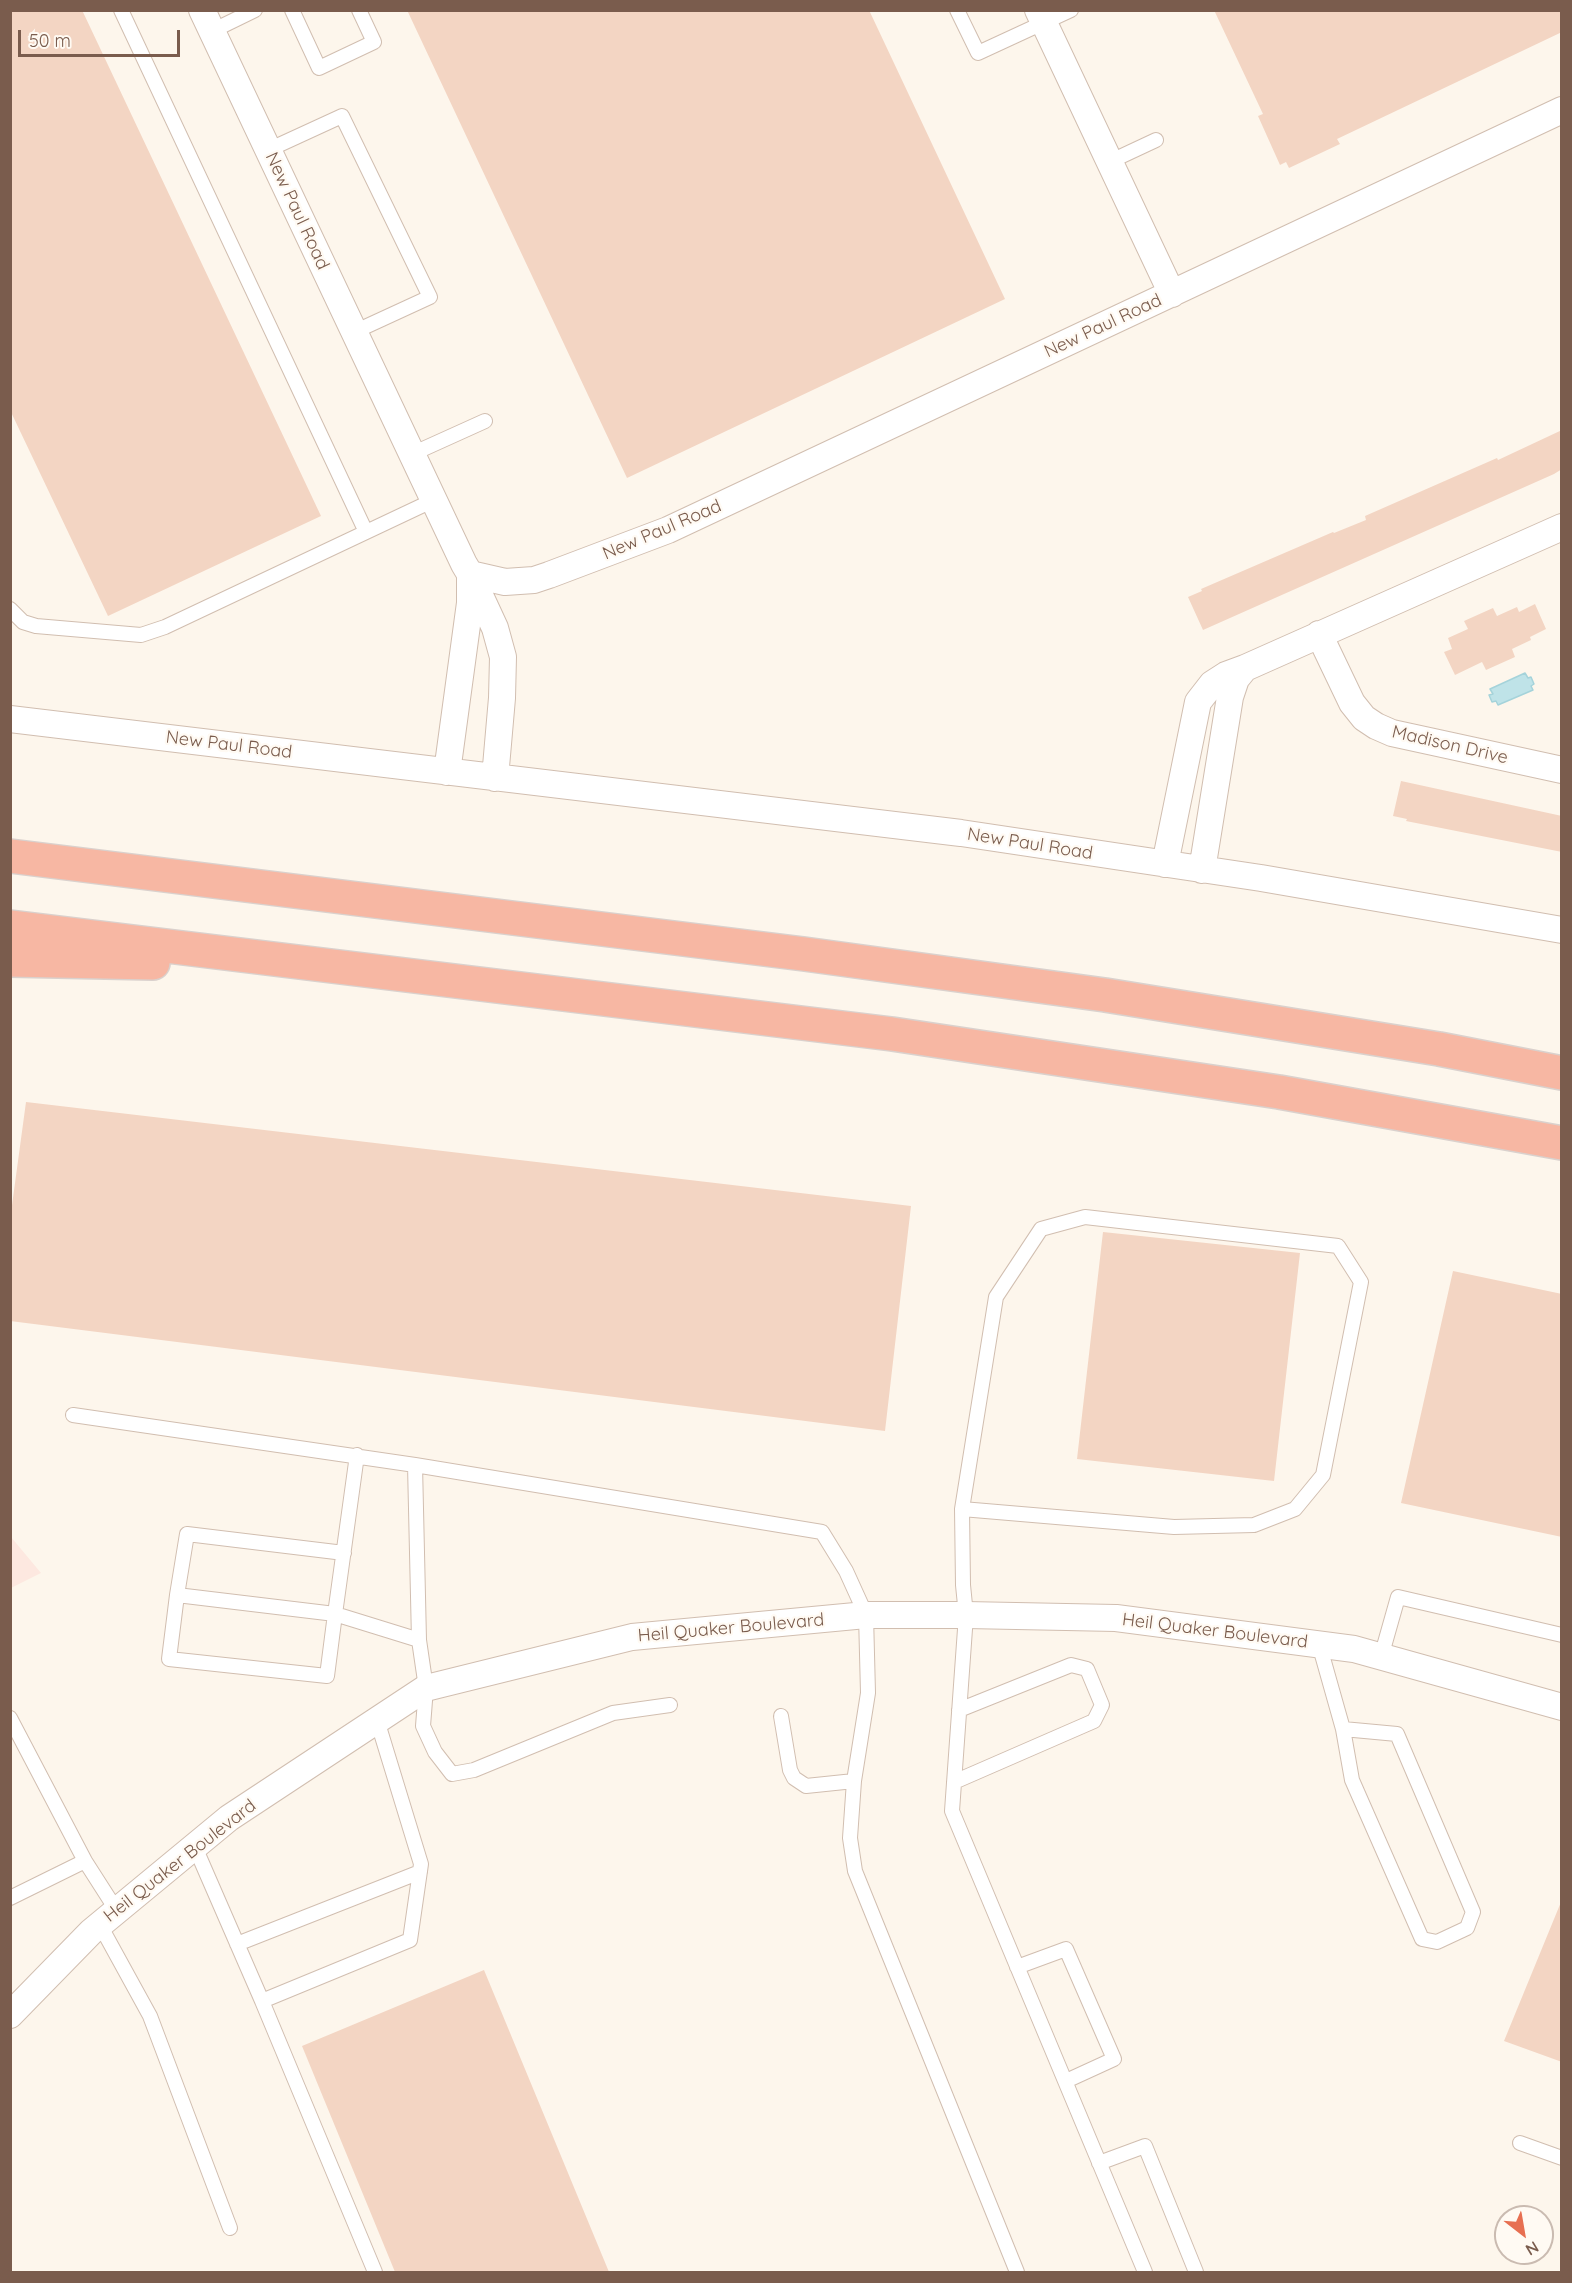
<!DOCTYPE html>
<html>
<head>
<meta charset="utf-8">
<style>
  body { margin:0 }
  #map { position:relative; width:1572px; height:2283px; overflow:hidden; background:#fdf6ec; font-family:Quicksand,sans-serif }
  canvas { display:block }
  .frame { position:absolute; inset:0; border:12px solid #7a5c4d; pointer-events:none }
  .north { position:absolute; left:1494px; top:2205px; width:60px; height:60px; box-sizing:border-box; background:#fffaf3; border:2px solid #cabbb1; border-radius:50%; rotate:149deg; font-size:16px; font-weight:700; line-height:24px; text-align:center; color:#7a5c4d }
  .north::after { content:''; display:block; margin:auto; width:21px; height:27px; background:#e76f51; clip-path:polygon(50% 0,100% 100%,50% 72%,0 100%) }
  .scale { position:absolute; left:18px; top:30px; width:162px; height:27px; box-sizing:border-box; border:3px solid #7a5c4d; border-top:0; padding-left:8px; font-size:18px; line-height:21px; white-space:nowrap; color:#7a5c4d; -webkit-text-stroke:4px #fffaf3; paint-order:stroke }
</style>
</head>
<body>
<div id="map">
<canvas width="1572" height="2283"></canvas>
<div class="frame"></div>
<div class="north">N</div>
<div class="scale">50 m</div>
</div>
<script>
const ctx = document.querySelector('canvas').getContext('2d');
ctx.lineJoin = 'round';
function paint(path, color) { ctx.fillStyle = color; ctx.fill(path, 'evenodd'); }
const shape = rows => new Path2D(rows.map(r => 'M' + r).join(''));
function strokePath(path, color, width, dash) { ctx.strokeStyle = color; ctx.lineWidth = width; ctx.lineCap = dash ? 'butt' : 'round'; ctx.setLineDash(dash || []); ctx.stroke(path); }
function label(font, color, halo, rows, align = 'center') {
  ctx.font = font + ' Quicksand,sans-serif'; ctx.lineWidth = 4.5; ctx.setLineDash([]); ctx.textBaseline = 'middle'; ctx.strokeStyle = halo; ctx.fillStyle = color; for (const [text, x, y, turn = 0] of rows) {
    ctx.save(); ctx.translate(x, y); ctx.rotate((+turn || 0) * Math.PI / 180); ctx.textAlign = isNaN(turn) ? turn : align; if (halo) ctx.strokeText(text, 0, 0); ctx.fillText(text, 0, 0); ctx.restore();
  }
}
paint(shape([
  [11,1537,41,1573,11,1588,10,1588]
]), '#fde8e0');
const water = shape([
  [1525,673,1528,678,1531,677,1534,684,1531,686,1533,690,1498,705,1496,701,1492,702,1489,695,1493,694,1490,689,1525,673]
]);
paint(water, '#bfe3e8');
strokePath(water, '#a5d3da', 1.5);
paint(shape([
  [10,10,82,10,321,516,108,616,10,410],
  [407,10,869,10,1005,299,627,478],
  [1214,10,1562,10,1562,32,1337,139,1340,144,1289,168,1286,162,1280,165,1258,116,1263,114],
  [1562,430,1562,469,1554,474,1203,630,1188,597,1202,591,1201,589,1333,532,1334,533,1366,520,1365,516,1497,458,1498,460],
  [1535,604,1546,629,1530,637,1531,640,1512,649,1515,657,1486,670,1482,662,1455,675,1444,652,1452,649,1448,638,1468,629,1464,621,1493,608,1497,616,1517,607,1519,612],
  [1401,781,1562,816,1562,852,1406,821,1407,819,1393,816],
  [26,1102,911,1206,885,1431,10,1321,10,1220],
  [1103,1232,1300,1253,1274,1481,1077,1459],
  [1453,1271,1562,1294,1562,1537,1401,1503],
  [1561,1902,1562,1903,1562,2062,1504,2041],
  [484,1970,609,2272,395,2272,302,2046]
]), '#f3d5c3');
const lane = shape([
  [121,10,366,532],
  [292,10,319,68,374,42,359,10],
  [957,10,978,53,1071,10],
  [212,31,255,10],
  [268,150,342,116,430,297,354,332],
  [1109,162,1156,140],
  [412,454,485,421],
  [10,609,23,622,36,626,141,635,165,627,434,500],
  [73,1415,415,1465],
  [357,1455,335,1614,419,1640],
  [962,1509,1174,1527,1254,1525,1295,1509,1323,1475,1361,1282,1338,1246,1085,1217,1041,1229,996,1297,962,1509,963,1585,966,1615,952,1811,1145,2272],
  [177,1595,335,1614,327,1676,169,1659,177,1595,187,1534,344,1553],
  [1319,1644,1343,1729,1352,1780,1422,1939,1437,1942,1467,1928,1473,1912,1397,1734,1343,1729],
  [1381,1657,1398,1597,1562,1635],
  [670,1705,613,1713,474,1770,452,1774,435,1752,423,1726,426,1688,419,1640,415,1465,822,1532,846,1571,866,1615,868,1693,854,1781,850,1838,855,1871,1017,2272],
  [781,1716,790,1770,794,1778,806,1786,854,1781],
  [10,1718,85,1861,117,1911],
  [954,1782,1094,1721,1102,1705,1087,1669,1071,1665,959,1710],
  [195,1847,262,2001,410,1940,421,1864,377,1720],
  [10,1898,85,1861],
  [100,1925,150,2016,230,2228],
  [237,1944,420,1872],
  [1017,1967,1066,1949,1114,2059,1066,2081],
  [262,2001,375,2272],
  [1520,2143,1562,2158],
  [1099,2163,1145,2146,1196,2272]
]);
const street = shape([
  [202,10,464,564,470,574,505,582,534,580,549,575,668,530,1562,110],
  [1038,10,1172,294],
  [1319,634,1352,703,1364,718,1376,726,1392,733,1562,770],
  [1245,668,1562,527],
  [10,719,961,833,1261,878,1562,930],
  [447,772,470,603,470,574,495,628,503,657,502,698,495,778],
  [1165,864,1198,702,1212,684,1226,675,1245,668,1236,679,1230,697,1202,870],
  [10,2015,91,1932,229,1818,426,1688,632,1637,866,1615,966,1615,1116,1618,1354,1649,1562,1707]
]);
const highway = shape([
  [10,856,804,954,1105,995,1439,1049,1562,1073],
  [10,927,892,1034,1279,1092,1562,1143],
  [10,960,153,963]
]);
strokePath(lane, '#d1beb0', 16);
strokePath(street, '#d1beb0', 28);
strokePath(highway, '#dad1cd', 36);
strokePath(lane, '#fff', 14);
strokePath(street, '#fff', 26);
strokePath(highway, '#f7b7a3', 33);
label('18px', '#7a5c4d', '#fffaf3', [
  ["New Paul Road",297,211,65],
  ["New Paul Road",1103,326,-25],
  ["New Paul Road",662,530,-23],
  ["New Paul Road",229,745,7],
  ["Madison Drive",1450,745,13],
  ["New Paul Road",1030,844,9],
  ["Heil Quaker Boulevard",731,1628,-5],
  ["Heil Quaker Boulevard",1215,1631,7],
  ["Heil Quaker Boulevard",180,1861,-38]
]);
</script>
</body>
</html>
